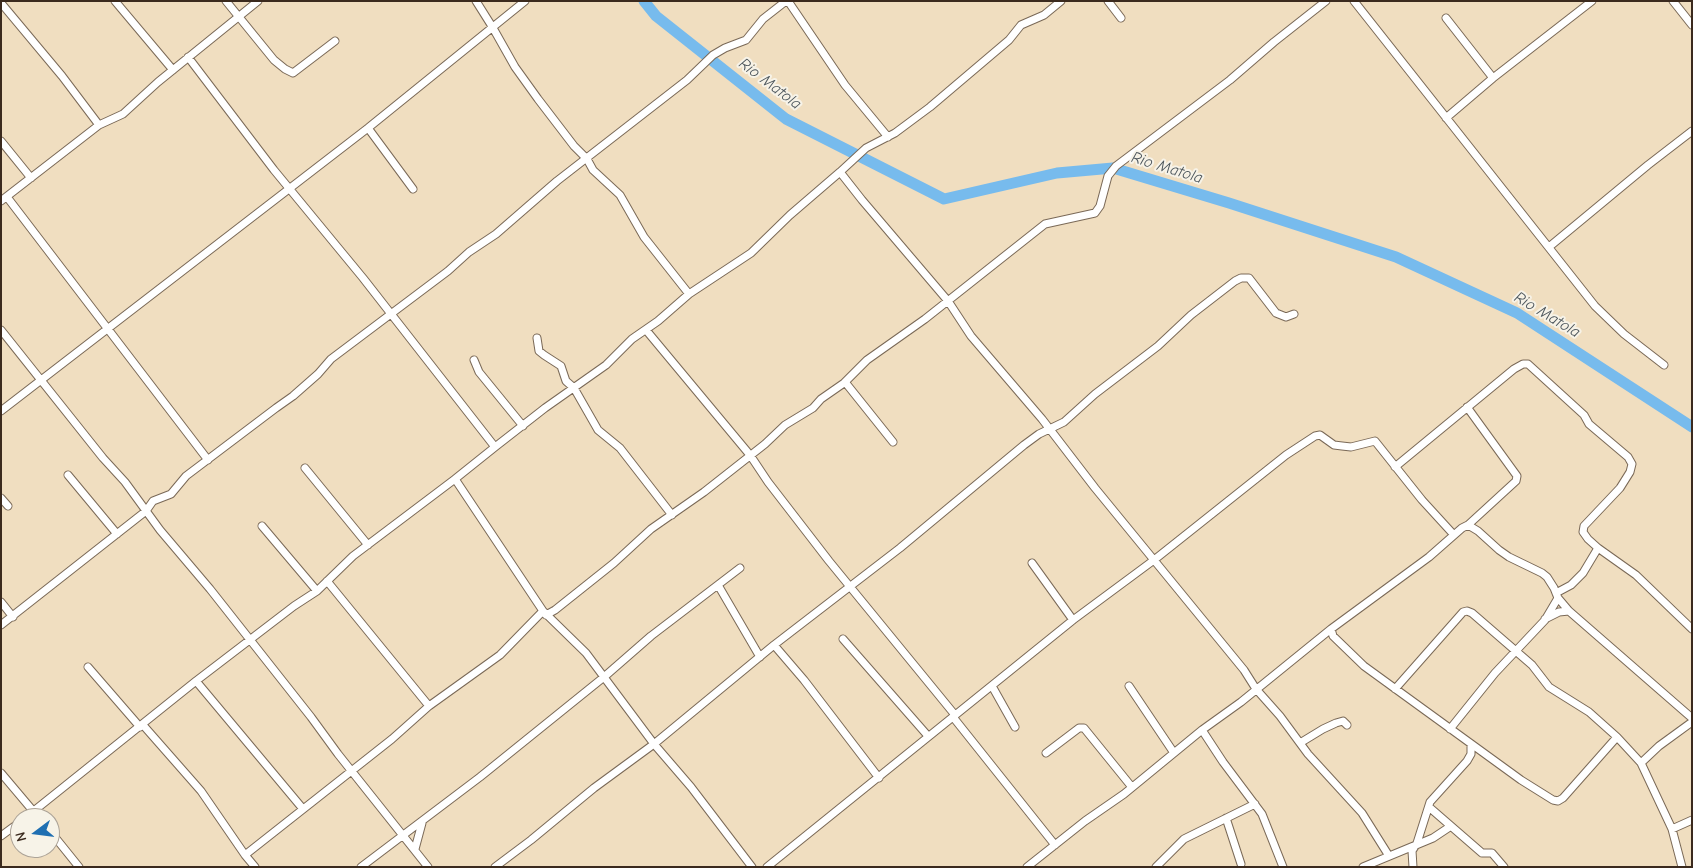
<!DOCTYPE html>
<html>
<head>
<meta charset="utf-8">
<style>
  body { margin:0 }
  #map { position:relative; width:1693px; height:868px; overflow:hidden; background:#f0dec0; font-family:"Comic Neue",sans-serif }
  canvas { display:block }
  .frame { position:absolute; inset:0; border:2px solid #3b2a1e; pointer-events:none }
  .north { position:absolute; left:10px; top:808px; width:50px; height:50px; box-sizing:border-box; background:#f7f3e8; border:1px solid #aca397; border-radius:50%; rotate:255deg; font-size:14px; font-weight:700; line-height:20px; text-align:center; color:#3b2a1e }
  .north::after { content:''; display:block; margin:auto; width:18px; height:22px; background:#1f6fb2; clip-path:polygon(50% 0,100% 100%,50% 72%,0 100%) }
</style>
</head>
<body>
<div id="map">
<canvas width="1693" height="868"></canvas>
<div class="frame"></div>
<div class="north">N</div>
</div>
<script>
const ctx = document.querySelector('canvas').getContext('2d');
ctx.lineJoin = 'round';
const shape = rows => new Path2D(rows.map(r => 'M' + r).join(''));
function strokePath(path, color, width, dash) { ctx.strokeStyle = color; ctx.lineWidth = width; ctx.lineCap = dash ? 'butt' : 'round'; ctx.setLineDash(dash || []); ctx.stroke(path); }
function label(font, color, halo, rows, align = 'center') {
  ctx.font = font + ' "Comic Neue",sans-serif'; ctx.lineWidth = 4; ctx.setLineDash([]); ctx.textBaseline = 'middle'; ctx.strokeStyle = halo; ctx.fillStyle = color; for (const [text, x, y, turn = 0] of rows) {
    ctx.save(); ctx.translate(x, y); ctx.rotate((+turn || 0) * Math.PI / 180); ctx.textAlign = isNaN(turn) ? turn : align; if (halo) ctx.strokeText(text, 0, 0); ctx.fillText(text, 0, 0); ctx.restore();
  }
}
strokePath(shape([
  [644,1,656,16,786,119,944,199,1057,173,1113,168,1229,203,1396,257,1517,313,1692,427]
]), '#77bbed', 11);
const minor = shape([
  [115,1,173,70],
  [226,1,274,60,285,69,293,73,335,41],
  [476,1,493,28,515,67,538,99,574,146,587,159,593,170,620,195,644,237,689,294],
  [788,1,845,85,888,137],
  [1108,1,1121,18],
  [1354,1,1595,306,1624,334,1664,365],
  [1673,1,1692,25],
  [1,3,62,76,99,125],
  [1446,18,1493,78],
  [188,57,274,170,363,278,495,447,545,408,606,365,632,339,658,321,689,294,751,253,790,215,840,172,862,200,948,301,971,336,1042,419,1095,488,1244,670,1256,689,1280,716,1308,754,1362,813,1389,856],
  [1446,118,1493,78,1592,1],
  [368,128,413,189],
  [1,141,31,178],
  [840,172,866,148,895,133,930,107,1009,40,1021,25,1044,15,1061,1],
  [7,197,208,460],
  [1,201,99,125,123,114,158,82,258,1],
  [1549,247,1648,165,1692,131],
  [1,330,103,458,125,482,160,530,210,589,311,717,338,754,428,867],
  [646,330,750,455,768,482,829,561,955,715],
  [537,338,539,351,544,355,561,366,566,381,574,388,598,430,620,448,672,515],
  [474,360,479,372,523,426],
  [845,382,893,442],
  [1467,407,1517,476,1516,481,1468,525],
  [1,411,368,128,525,1],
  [495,447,455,479,543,611,586,653,654,744,691,787,752,867],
  [1395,467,1514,369,1523,364,1528,364,1584,415,1589,424,1628,457,1632,464,1630,472,1620,488,1584,526,1583,532,1588,539,1598,548,1636,575,1692,629],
  [305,468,368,545],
  [68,475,117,534],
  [1,498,8,506],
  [262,526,317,591],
  [1032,563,1073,620],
  [327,581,429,706],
  [718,585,760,657],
  [1556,593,1571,585,1583,573,1598,548],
  [1,602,13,617],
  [546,615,555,610,614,563,651,529,704,492,765,444,785,425,813,408,821,399,844,383,867,360,925,319,1045,224,1095,213,1100,206,1108,176,1116,166,1230,80,1274,42,1326,1],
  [1545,619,1559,612,1569,611],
  [1,625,146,511,153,501,171,494,186,476,276,408,293,396,318,374,331,359,448,271,469,252,496,234,557,181,687,80,713,55,725,48,746,40,763,19,786,1],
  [1331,629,1333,636,1364,666,1521,780,1553,800,1558,801,1563,798,1617,737],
  [843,639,928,736],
  [774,645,804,680,879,778],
  [88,667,140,727],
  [196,681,303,809],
  [992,686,1015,727],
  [1129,686,1174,753],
  [1395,689,1463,612,1467,611,1472,613,1532,665,1549,687,1589,712,1617,737,1641,763,1672,829,1682,867],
  [953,717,1055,845],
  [143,725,201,791,245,855],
  [1450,729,1495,673,1545,620,1558,598],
  [1202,730,1223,762,1262,814,1283,867],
  [1300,743,1323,729,1336,723,1343,721,1347,725],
  [1046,753,1079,728,1084,728,1131,786],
  [1641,763,1659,746,1692,722],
  [1,773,39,818],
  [1429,807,1482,853,1492,853,1504,867],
  [25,818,196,681,294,606,317,591,353,556,455,479],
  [1226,818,1241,864],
  [1672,829,1692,820],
  [50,831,79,867],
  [1,836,20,822],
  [415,849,422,823],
  [255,867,245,855,392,739,429,706,500,655,543,611],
  [361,867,480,777,604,677,651,636,740,568],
  [495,867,531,840,594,788,654,744,774,645,900,548,1024,445,1039,434,1064,422,1095,394,1158,346,1191,315,1235,281,1241,278,1249,278,1276,313,1286,317,1294,314],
  [767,867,1073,620,1154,560,1286,455,1315,436,1320,435,1334,445,1342,446,1351,447,1375,441,1422,500,1454,535],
  [1027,867,1085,821,1124,794,1202,730,1241,702,1331,629,1429,557,1462,528,1468,525,1478,531,1499,550,1509,557,1542,573,1547,577,1554,588,1558,598,1569,611,1692,718],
  [1156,867,1184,839,1255,804],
  [1363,867,1433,838,1451,826],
  [1413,867,1412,851,1417,843,1430,802,1467,761,1471,754,1471,744]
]);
strokePath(minor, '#7a6957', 9);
strokePath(minor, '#fff', 7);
label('italic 16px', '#4d565c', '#f7f3e8', [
  ["Rio Matola",770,84,37],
  ["Rio Matola",1167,168,17],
  ["Rio Matola",1547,315,31]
]);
</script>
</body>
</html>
